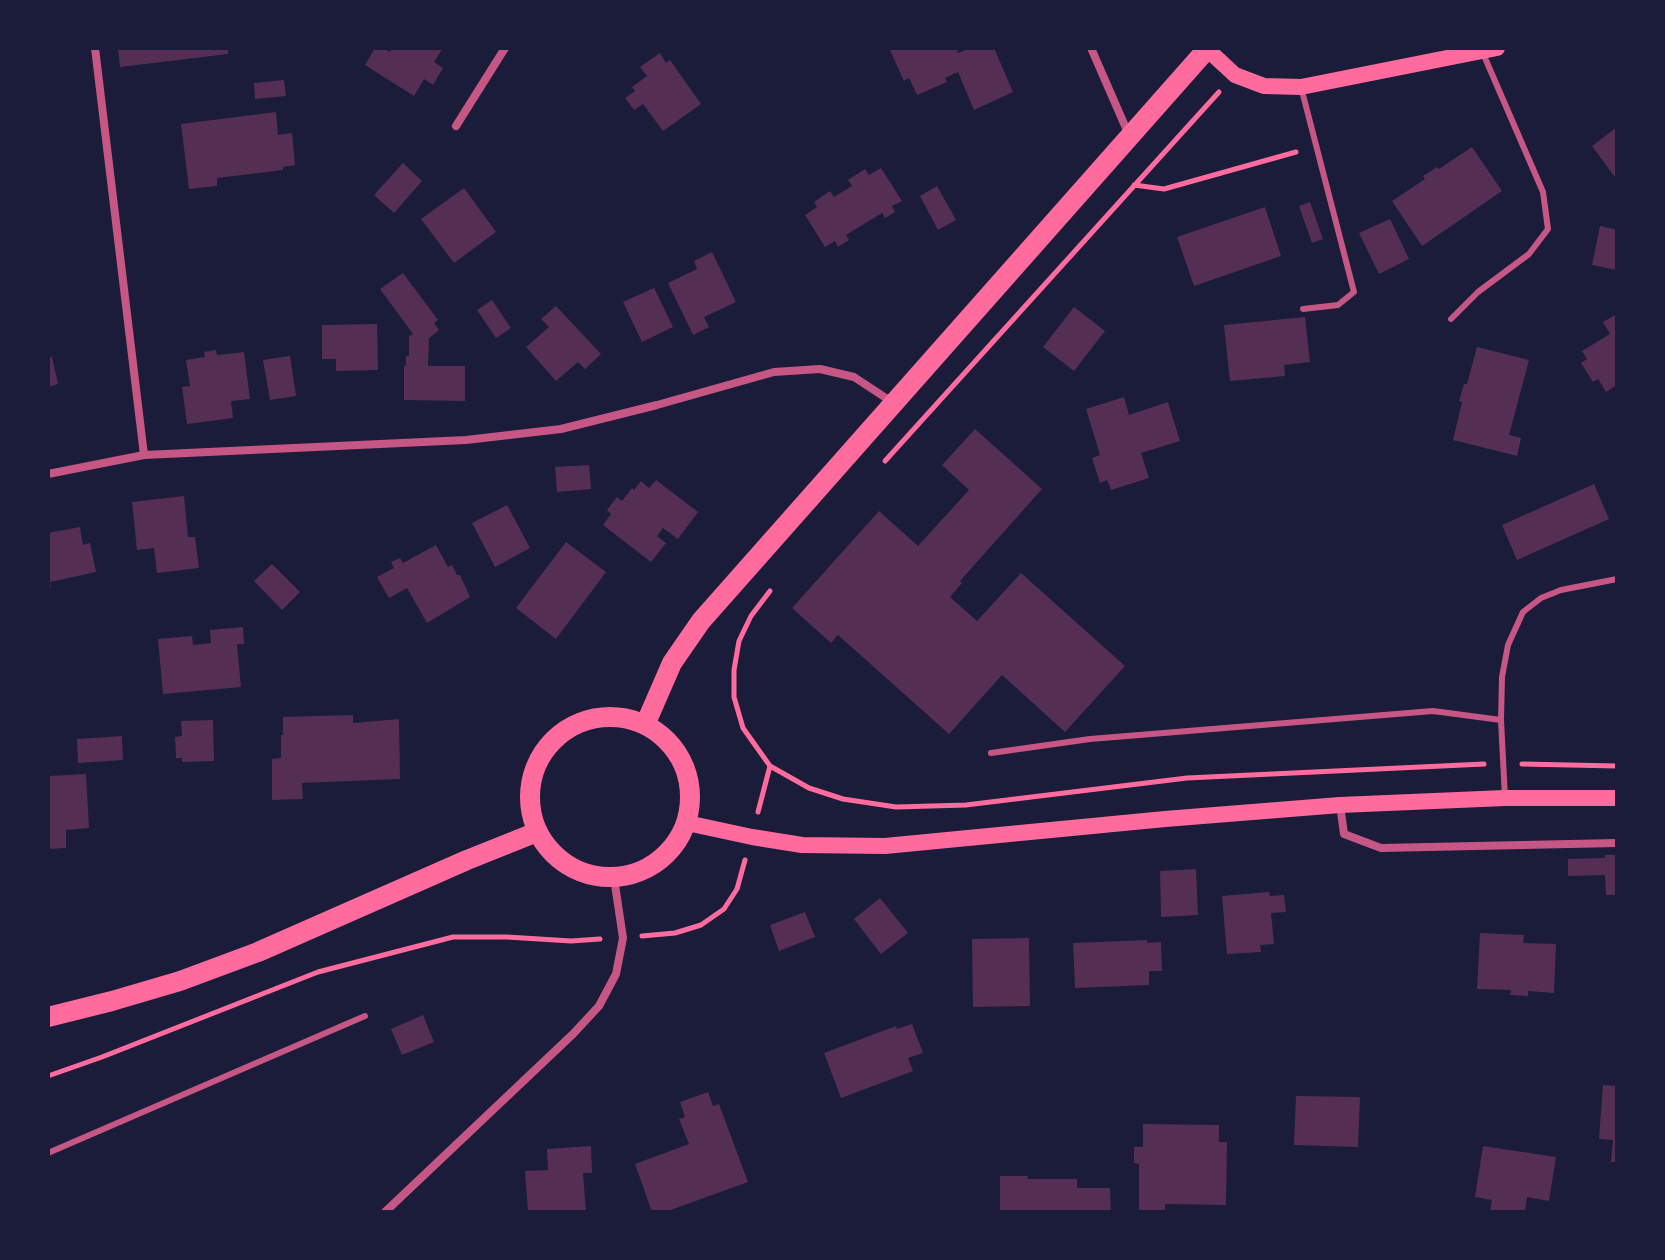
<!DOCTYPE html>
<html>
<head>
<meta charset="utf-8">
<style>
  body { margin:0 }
  #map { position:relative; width:1665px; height:1260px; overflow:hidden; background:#1b1b3a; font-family:Quicksand,sans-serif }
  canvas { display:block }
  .frame { position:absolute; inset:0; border:50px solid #1b1b3a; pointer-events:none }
</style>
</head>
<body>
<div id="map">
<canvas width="1665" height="1260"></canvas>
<div class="frame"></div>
</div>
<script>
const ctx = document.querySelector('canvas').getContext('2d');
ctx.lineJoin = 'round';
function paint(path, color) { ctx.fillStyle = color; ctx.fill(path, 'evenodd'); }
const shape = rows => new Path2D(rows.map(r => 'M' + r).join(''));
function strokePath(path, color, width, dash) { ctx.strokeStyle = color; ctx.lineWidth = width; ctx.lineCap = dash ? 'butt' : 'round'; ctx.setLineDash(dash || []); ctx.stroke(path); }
paint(shape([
  [118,48,228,48,228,54,120,67],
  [375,48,384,48,389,52,392,48,443,48,434,62,443,68,433,85,424,79,414,96,365,65],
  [889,48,963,48,957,51,958,53,970,48,994,48,1013,92,974,110,958,72,945,78,947,82,917,95,909,78,904,81],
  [660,53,666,63,670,60,701,104,663,131,643,104,634,110,625,98,635,91,632,87,647,76,640,67],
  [284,80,286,96,255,99,254,83],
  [276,112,278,135,292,133,295,165,283,167,283,170,217,178,217,186,189,189,181,124],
  [1617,127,1617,180,1592,146],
  [1472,147,1502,191,1422,246,1392,201,1425,179,1423,176,1437,167,1439,169],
  [403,163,422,181,394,213,374,195],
  [881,168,902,201,892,206,895,212,885,218,882,213,846,235,849,240,838,247,835,241,825,247,805,215,817,207,814,202,830,191,834,197,844,191,852,186,848,180,865,169,869,175],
  [937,186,956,220,938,230,920,196],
  [464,188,496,232,454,263,421,219],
  [1310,202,1323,239,1312,243,1299,206],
  [1265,207,1281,256,1194,286,1177,237],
  [1390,219,1409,259,1379,274,1359,233],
  [1600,226,1617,230,1617,270,1592,265],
  [712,252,736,302,704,317,709,327,693,335,668,283,697,269,694,261],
  [403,273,438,320,434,323,439,330,429,338,428,366,465,366,465,401,404,400,404,366,406,366,406,356,409,356,409,336,413,334,380,289],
  [654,288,673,327,642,342,623,302],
  [492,300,511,328,496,338,477,310],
  [556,306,601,354,585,369,578,362,556,381,526,347,549,327,541,319],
  [1074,307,1105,331,1074,371,1043,347],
  [1617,314,1617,385,1606,392,1598,379,1593,382,1581,363,1587,359,1582,351,1610,334,1603,322],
  [1305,317,1310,362,1284,365,1285,376,1230,381,1224,325],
  [377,324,378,370,336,371,336,359,322,359,322,325],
  [1477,347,1529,360,1509,435,1521,438,1517,456,1453,440,1462,402,1459,401,1464,384,1467,384],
  [216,350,217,355,244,352,250,399,231,401,233,418,187,424,182,387,190,386,186,360,205,357,204,352],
  [290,356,296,396,270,400,263,360],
  [52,357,58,384,48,387,48,358],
  [1124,397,1129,415,1168,402,1180,441,1141,453,1149,478,1111,490,1107,480,1100,483,1092,458,1100,455,1086,409],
  [975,429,1042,489,960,581,962,583,950,597,977,621,1021,573,1125,666,1065,732,1002,675,949,734,838,635,831,643,792,608,879,511,918,546,969,490,942,465],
  [589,465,591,489,557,492,555,467],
  [656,480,698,512,678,539,663,528,657,536,666,543,651,562,603,525,611,514,607,510,617,497,622,501,632,488,634,490,641,481,649,488],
  [1594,484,1609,519,1517,560,1502,525],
  [184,496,188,537,195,537,199,568,157,573,154,548,137,550,132,502],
  [507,505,530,548,495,567,472,523],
  [80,527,83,545,90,543,96,572,50,582,51,588,48,589,48,533],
  [566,542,606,572,556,639,516,608],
  [436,545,448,567,452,565,457,575,460,575,470,597,427,623,407,588,389,598,377,577,394,568,391,562,400,558,403,563],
  [272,564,300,592,282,610,254,581],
  [243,627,244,644,237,644,241,687,163,694,158,639,192,636,193,645,211,643,210,630],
  [353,715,353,723,399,719,400,779,302,783,303,799,272,800,272,759,281,758,281,735,283,735,283,717],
  [213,720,214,761,182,762,182,758,176,758,175,737,182,736,181,721],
  [122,736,123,760,78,763,77,739],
  [86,774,89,828,66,830,66,848,48,849,48,776],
  [1605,855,1617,855,1617,895,1606,895,1605,875,1568,876,1568,859,1605,858],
  [1196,869,1198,915,1161,917,1160,871],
  [1269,892,1270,896,1284,895,1286,912,1271,913,1274,944,1260,945,1261,952,1227,954,1222,896],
  [880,898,908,933,881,954,854,919],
  [805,912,815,937,779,951,770,925],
  [1480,933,1524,935,1523,943,1556,944,1554,993,1528,991,1528,996,1510,995,1511,990,1477,989],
  [1029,938,1030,1006,973,1007,972,939],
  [1147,940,1147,943,1161,942,1162,971,1149,971,1149,985,1075,988,1073,943],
  [423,1015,434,1042,402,1055,391,1029],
  [912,1024,923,1053,908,1058,913,1071,841,1098,824,1053,896,1026,897,1029],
  [1603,1085,1617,1086,1617,1162,1611,1162,1613,1140,1599,1139],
  [708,1092,713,1106,719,1104,748,1182,665,1212,652,1212,635,1164,689,1144,679,1119,685,1117,680,1102],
  [1296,1096,1360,1097,1358,1147,1294,1145],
  [1143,1124,1219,1125,1219,1142,1227,1142,1226,1205,1165,1204,1165,1212,1139,1212,1139,1164,1134,1163,1134,1147,1143,1147],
  [591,1146,592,1173,583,1173,586,1212,528,1212,525,1171,548,1170,547,1149],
  [1483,1146,1556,1157,1549,1201,1527,1197,1525,1210,1490,1212,1492,1200,1475,1197],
  [1000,1176,1028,1176,1027,1179,1077,1179,1077,1188,1110,1188,1111,1212,1000,1212]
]), '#542f53');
strokePath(shape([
  [1134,185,1164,189,1296,152],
  [885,461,1219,92],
  [770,591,751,616,739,641,734,670,734,697,743,728,770,766,809,788,843,799,896,807,966,805,1187,778,1484,764],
  [1522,764,1617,766],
  [758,812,770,766],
  [642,936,675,933,701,925,724,909,737,889,745,860],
  [48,1076,102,1057,318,972,453,937,507,937,571,941,600,939]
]), '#ff6b9d', 5);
strokePath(shape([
  [1301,87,1354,292,1338,305,1303,309],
  [1451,319,1478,292,1529,254,1548,229,1543,192,1482,51],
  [991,753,1090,739,1433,711,1501,720],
  [1505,798,1501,720,1502,677,1508,645,1523,612,1541,598,1561,590,1617,579],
  [48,1153,365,1016]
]), '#c65784', 6);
strokePath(shape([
  [95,48,144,455],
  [1091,48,1129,135],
  [456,126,505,48],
  [48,474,144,455,466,440,561,429,657,405,774,372,820,369,854,377,892,402],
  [1340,805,1344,834,1381,848,1617,843],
  [385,1212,573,1034,599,1006,616,974,623,938,614,878]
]), '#c65784', 8);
strokePath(shape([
  [1207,49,1235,75,1264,86,1301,87,1497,48],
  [687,823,752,837,802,845,885,846,1165,819,1340,805,1505,798,1617,798]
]), '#ff6b9d', 16);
strokePath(shape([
  '530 797a80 80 0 1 1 160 0a80 80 0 1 1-160 0Z',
  [645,725,672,663,701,621,1208,48],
  [48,1017,112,1001,180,981,258,952,467,860,537,832]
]), '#ff6b9d', 20);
</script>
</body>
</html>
